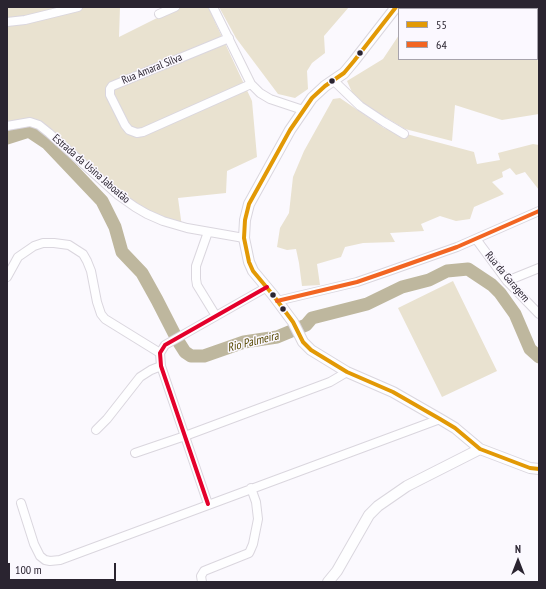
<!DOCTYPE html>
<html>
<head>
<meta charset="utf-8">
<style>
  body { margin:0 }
  #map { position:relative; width:546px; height:589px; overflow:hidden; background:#fbf9fe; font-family:"PT Sans Narrow",sans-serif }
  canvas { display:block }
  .frame { position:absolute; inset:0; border:8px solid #2a2430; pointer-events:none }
  .legend { position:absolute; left:398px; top:8px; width:140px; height:52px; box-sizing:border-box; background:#fbf8ff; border:1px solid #a7a3ac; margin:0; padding:5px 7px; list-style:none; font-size:12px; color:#2a2430 }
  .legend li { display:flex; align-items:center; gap:8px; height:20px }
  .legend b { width:20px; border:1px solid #a7a3ac }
  .north { position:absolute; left:498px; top:541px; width:40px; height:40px; -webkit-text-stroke:3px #fbf8ff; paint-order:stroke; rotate:0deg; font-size:11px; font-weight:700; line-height:16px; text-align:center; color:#2a2430 }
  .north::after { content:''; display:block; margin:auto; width:14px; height:18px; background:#2a2430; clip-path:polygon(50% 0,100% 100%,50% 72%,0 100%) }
  .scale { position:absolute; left:8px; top:563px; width:108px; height:18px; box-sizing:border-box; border:2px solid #2a2430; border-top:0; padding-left:5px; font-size:12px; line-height:14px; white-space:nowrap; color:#2a2430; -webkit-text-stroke:3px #fbf8ff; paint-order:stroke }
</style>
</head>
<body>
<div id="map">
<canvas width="546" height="589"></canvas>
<div class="frame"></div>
<ul class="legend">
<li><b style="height:5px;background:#e29905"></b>55</li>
<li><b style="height:5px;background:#f26522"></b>64</li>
</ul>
<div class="north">N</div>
<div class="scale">100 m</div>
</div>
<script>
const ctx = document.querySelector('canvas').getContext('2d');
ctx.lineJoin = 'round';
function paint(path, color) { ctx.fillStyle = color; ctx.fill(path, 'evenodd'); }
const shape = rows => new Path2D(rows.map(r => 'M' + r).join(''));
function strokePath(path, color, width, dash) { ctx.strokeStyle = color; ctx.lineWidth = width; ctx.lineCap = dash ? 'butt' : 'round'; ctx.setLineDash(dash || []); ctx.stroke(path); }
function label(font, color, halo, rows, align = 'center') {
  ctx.font = font + ' "PT Sans Narrow",sans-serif'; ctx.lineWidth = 3; ctx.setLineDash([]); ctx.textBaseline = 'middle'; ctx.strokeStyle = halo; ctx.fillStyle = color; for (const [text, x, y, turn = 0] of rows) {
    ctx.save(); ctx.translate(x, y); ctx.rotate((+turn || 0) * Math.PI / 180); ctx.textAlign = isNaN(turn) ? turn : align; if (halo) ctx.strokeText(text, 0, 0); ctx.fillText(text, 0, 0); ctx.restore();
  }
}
paint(shape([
  [7,7,120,7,119,37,179,7,208,7,252,101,257,157,227,171,226,193,178,198,182,227,138,209,30,122,7,121],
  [219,7,349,7,324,36,325,53,312,63,307,71,308,89,295,98,278,94,236,38],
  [429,7,510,7,512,9,427,9],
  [399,35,399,59,536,59,539,61,539,114,502,120,455,105,452,141,405,129,355,99,347,81,383,59],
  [340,98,384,128,474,152,477,164,500,160,498,153,533,144,539,145,539,190,525,172,516,175,510,168,502,172,503,177,492,182,504,194,474,207,470,219,456,221,440,216,421,224,424,231,390,233,395,242,363,243,345,247,341,257,317,264,320,285,302,286,299,263,296,249,287,250,277,247,280,228,289,213,293,177,304,151,333,99],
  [453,281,497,371,442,397,398,308]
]), '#e9e2d0');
strokePath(shape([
  [7,138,29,131,47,143,102,201,115,227,122,252,142,273,157,300,178,341,185,352,191,356,204,356,244,342,277,337,306,325,312,318,367,304,402,287,429,280,447,271,468,269,492,285,500,293,515,314,530,349,539,357]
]), '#beb79e', 13);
const minor = shape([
  [213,7,251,84,260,93,270,99,303,110],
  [516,7,517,9],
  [159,14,175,7],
  [7,22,25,20,78,7],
  [537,32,539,34],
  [229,38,112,86,110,89,110,95,125,125,129,130,137,133,143,132,251,84],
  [333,80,360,106,384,122,404,134],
  [7,126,30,122,39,125,49,133,118,195,135,207,147,214,163,221,187,228,244,238],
  [208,232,196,266,196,279,197,285,216,316],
  [476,239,507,281,539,314],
  [7,277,18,257,34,246,43,243,54,243,69,245,83,254,87,261,91,271,97,302,101,314,105,319,160,353],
  [507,281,539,268],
  [277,301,357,282,386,272,457,247,539,211],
  [96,430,107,419,140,377,151,370,161,366],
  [135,453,185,436,330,382,347,372],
  [21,503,34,544,40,556,45,560,50,561,60,560,440,419],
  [208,504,161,366,160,353,165,345,267,287],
  [202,582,201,576,204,571,249,553,250,551,253,544,258,519,256,502,251,488]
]);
const tertiary = shape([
  [396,7,354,61,344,73,325,86,312,98,290,130,249,204,245,220,244,238,249,262,253,271,273,295,293,322,303,342,311,350,347,372,393,392,440,419,455,428,480,449,530,468,539,469],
  [328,582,337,571,369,515,378,506,407,486,480,449]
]);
strokePath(minor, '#dad6de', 10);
strokePath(tertiary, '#dad6de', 12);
strokePath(minor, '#fefeff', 8);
strokePath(tertiary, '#fefeff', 10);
strokePath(shape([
  [396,7,354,61,344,73,325,86,312,98,290,130,249,204,245,220,244,238,249,262,253,271,273,295,293,322,303,342,311,350,347,372,393,392,440,419,455,428,480,449,530,468,539,469]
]), '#e29905', 4);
strokePath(shape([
  [277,301,357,282,386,272,457,247,539,211]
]), '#f26522', 4);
strokePath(shape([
  [208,504,161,366,160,353,165,345,267,287]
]), '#e4002b', 4);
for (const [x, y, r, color] of [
  [360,53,3.5,"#2a2430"],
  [332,81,3.5,"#2a2430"],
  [273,295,3.5,"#2a2430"],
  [283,309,3.5,"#2a2430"]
]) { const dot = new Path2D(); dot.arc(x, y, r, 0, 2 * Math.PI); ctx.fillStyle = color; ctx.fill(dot); strokePath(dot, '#fbf8ff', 1.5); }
label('11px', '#2a2430', '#fbf8ff', [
  ["Rua Amaral Silva",152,69,-22],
  ["Estrada da Usina Jaboatão",91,169,41],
  ["Rua da Garagem",507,277,50]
]);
label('italic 12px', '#574902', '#fbf8ff', [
  ["Rio Palmeira",253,342,-14]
]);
</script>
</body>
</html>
